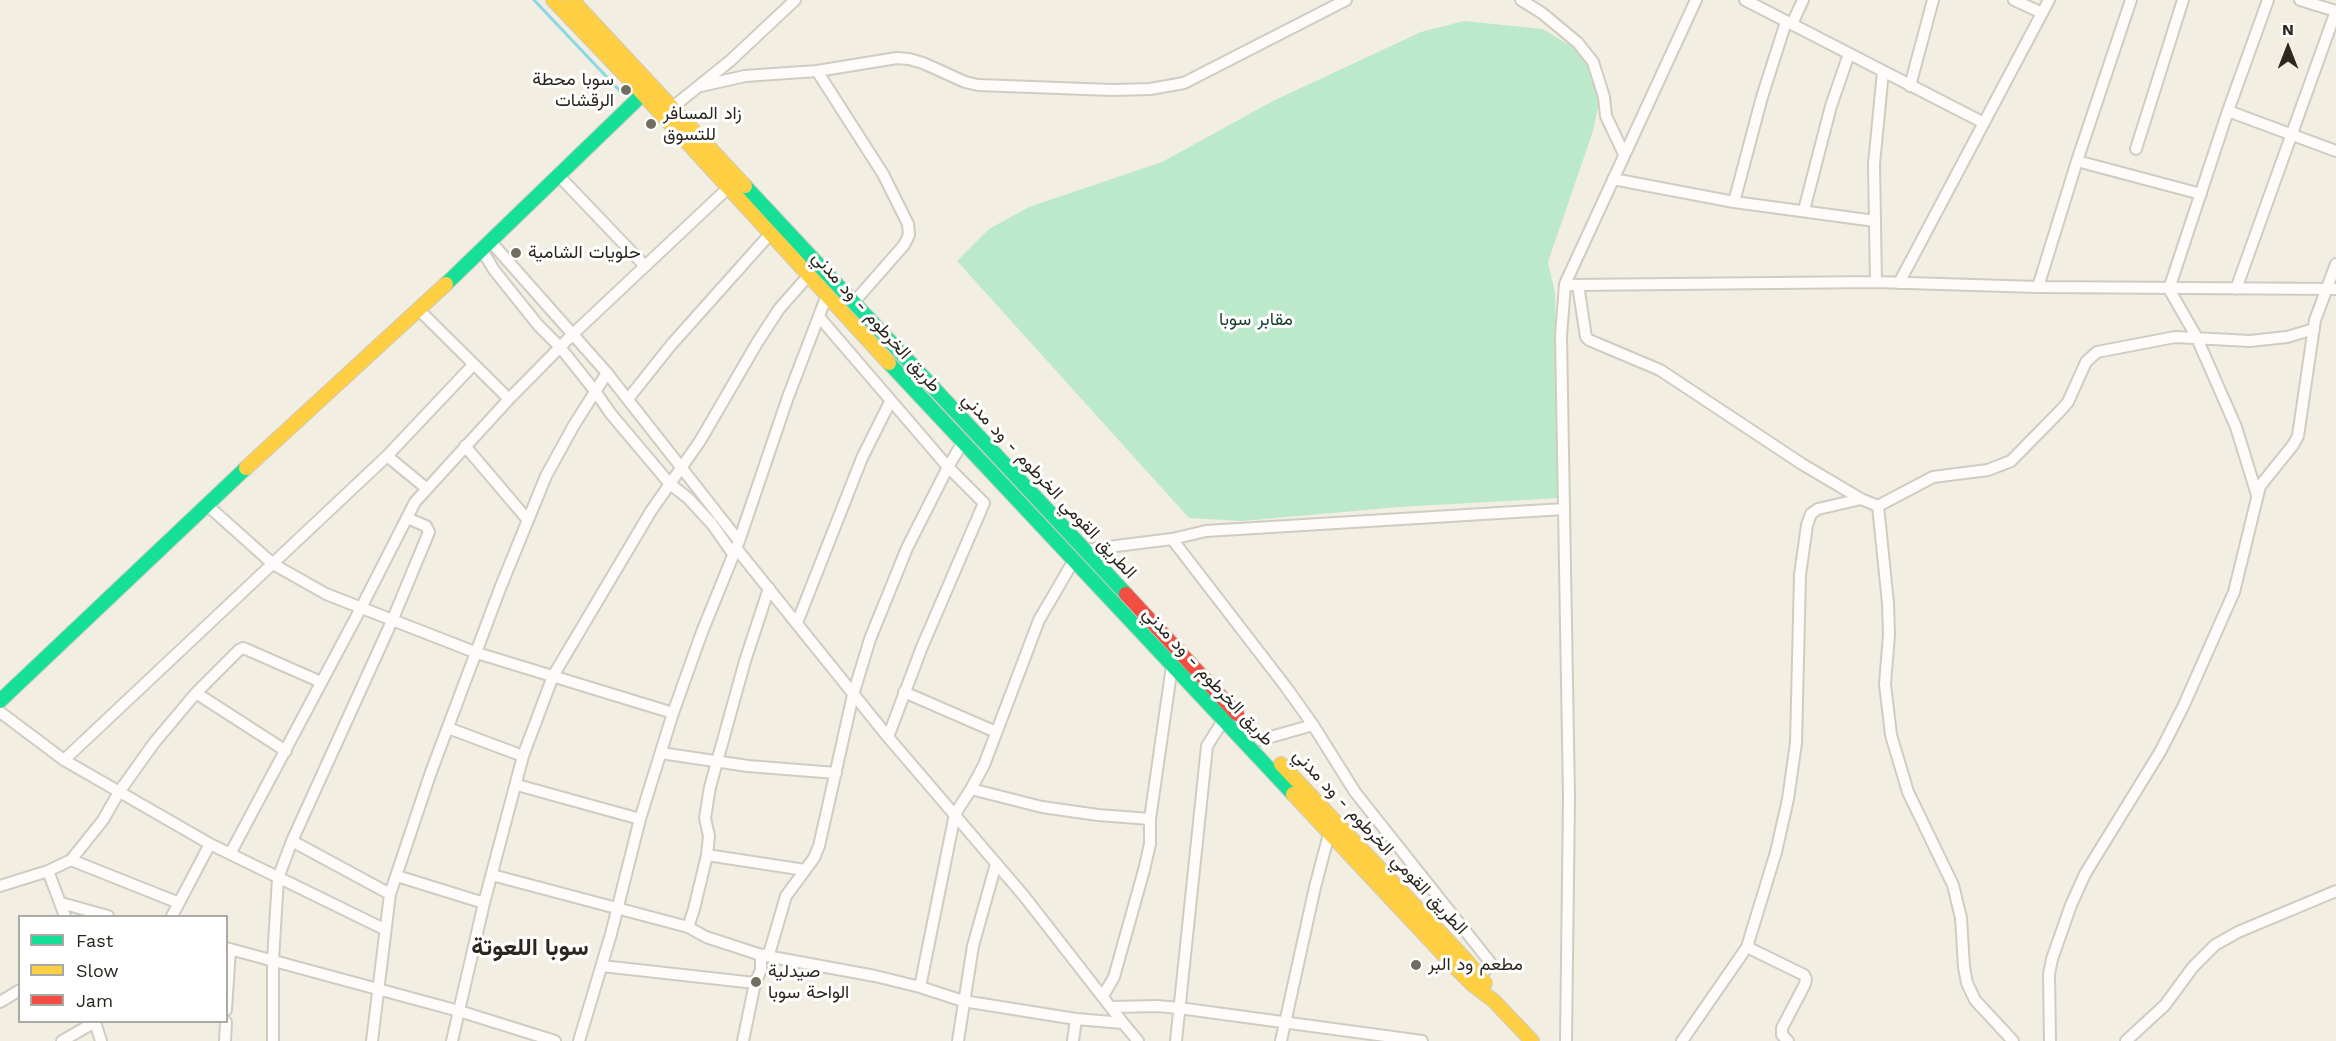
<!DOCTYPE html>
<html>
<head>
<meta charset="utf-8">
<style>
  body { margin:0 }
  #map { position:relative; width:2336px; height:1041px; overflow:hidden; background:#f2eee1; font-family:"Work Sans",sans-serif }
  canvas { display:block }
  .legend { position:absolute; left:18px; top:915px; width:210px; height:108px; box-sizing:border-box; background:#fff; border:2px solid #aaa9a5; margin:0; padding:8px 10px; list-style:none; font-size:18px; color:#2b271f }
  .legend li { display:flex; align-items:center; gap:12px; height:30px }
  .legend b { width:30px; border:2px solid #aaa9a5 }
  .north { position:absolute; left:2258px; top:18px; width:60px; height:60px; -webkit-text-stroke:4px #fff; paint-order:stroke; rotate:0deg; font-size:16px; font-weight:700; line-height:24px; text-align:center; color:#2b271f }
  .north::after { content:''; display:block; margin:auto; width:21px; height:27px; background:#2b271f; clip-path:polygon(50% 0,100% 100%,50% 72%,0 100%) }
</style>
</head>
<body>
<div id="map">
<canvas width="2336" height="1041"></canvas>
<ul class="legend">
<li><b style="height:8px;background:#16e098"></b>Fast</li>
<li><b style="height:8px;background:#ffcf43"></b>Slow</li>
<li><b style="height:8px;background:#f24e42"></b>Jam</li>
</ul>
<div class="north">N</div>
</div>
<script>
const ctx = document.querySelector('canvas').getContext('2d');
ctx.lineJoin = 'round';
function paint(path, color) { ctx.fillStyle = color; ctx.fill(path, 'evenodd'); }
const shape = rows => new Path2D(rows.map(r => 'M' + r).join(''));
function strokePath(path, color, width, dash) { ctx.strokeStyle = color; ctx.lineWidth = width; ctx.lineCap = dash ? 'butt' : 'round'; ctx.setLineDash(dash || []); ctx.stroke(path); }
function label(font, color, halo, rows, align = 'center') {
  ctx.font = font + ' "Work Sans",Vazirmatn,sans-serif'; ctx.lineWidth = 6; ctx.setLineDash([]); ctx.textBaseline = 'middle'; ctx.strokeStyle = halo; ctx.fillStyle = color; for (const [text, x, y, turn = 0] of rows) {
    ctx.save(); ctx.translate(x, y); ctx.rotate((+turn || 0) * Math.PI / 180); ctx.textAlign = isNaN(turn) ? turn : align; if (halo) ctx.strokeText(text, 0, 0); ctx.fillText(text, 0, 0); ctx.restore();
  }
}
paint(shape([
  [1464,21,1543,29,1569,45,1585,59,1597,85,1599,102,1593,131,1548,262,1555,293,1559,498,1399,507,1242,521,1189,518,957,261,989,229,1029,207,1162,162,1273,101,1421,32]
]), '#bce9ca');
strokePath(shape([
  [534,0,620,91]
]), '#8ad8e4', 3);
const street = shape([
  [1521,0,1542,13,1578,43,1593,62,1604,97,1606,116,1624,154],
  [1745,0,1984,123],
  [2014,0,2042,13],
  [2300,0,2336,11],
  [1792,24,1803,0],
  [817,71,883,174,908,224,909,235,904,245,854,302],
  [701,86,745,76,817,71,897,58,909,59,923,63,965,82,978,85,1112,90,1150,89,1184,83,1346,0],
  [1910,86,1933,0],
  [669,110,730,61,795,0],
  [2228,111,2336,151],
  [2136,149,2183,0],
  [2077,161,2201,194],
  [559,176,645,266],
  [1613,179,1734,202,1875,221],
  [1734,202,1762,97,1786,22],
  [1804,210,1831,106,1849,54],
  [491,242,607,373,739,541],
  [482,250,494,270,538,325,560,347,595,391,611,414,670,484,688,498,712,524,733,554],
  [1876,282,1874,164,1883,71],
  [1899,283,2049,0],
  [1571,285,1876,282,2038,287,2336,289],
  [1578,285,1586,337,1589,340,1660,370,1802,464,1861,499,1878,506,1933,477,1988,470,2011,461,2061,410,2068,402,2086,362,2097,352,2175,337,2250,341,2287,337,2314,329],
  [2038,287,2077,161,2131,0],
  [2236,289,2336,11],
  [418,309,509,399],
  [820,318,948,467,984,503,922,647,888,737],
  [628,399,671,345,771,233],
  [465,446,527,519],
  [387,456,426,488],
  [2257,495,2236,427,2196,336,2169,289,2228,111,2268,0],
  [207,505,273,564,326,594,477,653,673,713],
  [1878,506,1888,603,1889,635,1885,684,1891,735,1908,792,1953,885,1961,918,1964,967,1967,983,1975,1000,2013,1041],
  [1172,539,1286,687,1313,725,1355,792,1490,962,1479,980],
  [736,548,888,737,1024,896,1123,1023],
  [1084,550,1172,539,1206,531,1564,509],
  [797,623,862,458,890,402],
  [904,692,996,732],
  [196,693,286,751],
  [0,712,64,760,210,844,384,929],
  [448,728,523,756],
  [1260,740,1313,725],
  [661,753,748,766,836,773],
  [64,760,387,456,473,365],
  [517,785,640,819],
  [971,789,1042,807,1098,815,1150,819],
  [292,841,390,894],
  [230,854,361,608,415,502,509,399,573,334,728,188],
  [707,855,805,870],
  [71,860,179,903],
  [48,871,65,916],
  [492,875,688,927,706,937,761,955,875,976,920,987,963,1001,1076,1019,1123,1023,1138,1041],
  [397,876,484,903],
  [0,886,48,871,71,860,103,820,119,792,154,743,196,693,239,650,243,648,248,650,321,682],
  [61,903,108,916],
  [172,916,210,844],
  [688,927,694,909,707,855,709,836,705,818,710,787,745,661,769,588],
  [1747,947,1804,975,1806,979,1805,984,1782,1028,1782,1035,1788,1041],
  [226,948,459,1011,555,1041],
  [602,966,755,983],
  [920,987,955,814,971,789,984,765,1039,620,1074,560],
  [1103,996,1114,977,1144,870,1150,844,1150,819,1172,666],
  [0,1002,20,990],
  [1112,1007,1157,1006,1179,1008,1422,1041],
  [226,1010,230,949],
  [95,1022,101,1041],
  [62,1041,95,1022],
  [225,1041,226,1022],
  [273,1041,273,960,278,878,292,841,392,621,429,532,426,526,407,518],
  [372,1041,390,894,431,772,501,586,546,476,574,425,607,373],
  [452,1041,484,903,523,756,553,676,651,511,700,441,757,343,779,309,809,275],
  [579,1041,611,934,640,819,673,713,702,632,739,541,788,397,827,295],
  [743,1041,755,983,761,970,761,955,769,954,786,896,814,858,819,846,853,695,870,639,907,548,948,467,963,442],
  [958,1041,973,946,996,864],
  [1073,1041,1076,1019],
  [1176,1041,1207,746,1224,719],
  [1281,1041,1315,887,1329,834],
  [1566,1041,1569,797,1561,336,1565,284,1696,0],
  [1682,1041,1747,947,1776,852,1788,799,1796,743,1800,575,1807,525,1811,514,1818,509,1861,499],
  [2050,1041,2049,974,2052,959,2071,905,2085,874,2160,752,2183,707,2234,592,2260,486,2293,445,2298,436,2315,320,2336,264],
  [2126,1041,2165,1005,2193,967,2215,945,2238,932,2336,891]
]);
const fast = shape([
  [745,186,1126,594],
  [446,284,648,89],
  [889,363,1293,794],
  [0,701,246,468]
]);
const slow = shape([
  [553,0,643,94,889,363],
  [572,0,745,186],
  [246,468,446,284],
  [1281,764,1466,960,1485,983],
  [1293,794,1457,969,1473,985,1494,1001,1532,1041]
]);
const jam = shape([
  [1126,594,1237,714]
]);
strokePath(street, '#cfccc2', 14);
strokePath(fast, '#cfccc2', 16);
strokePath(slow, '#cfccc2', 16);
strokePath(jam, '#cfccc2', 16);
strokePath(street, '#fdfcfa', 10);
strokePath(fast, '#16e098', 14);
strokePath(slow, '#ffcf43', 14);
strokePath(jam, '#f24e42', 14);
for (const [x, y, r, color] of [
  [626,90,6,"#716d63"],
  [651,124,6,"#716d63"],
  [516,253,6,"#716d63"],
  [1416,965,6,"#716d63"],
  [756,982,6,"#716d63"]
]) { const dot = new Path2D(); dot.arc(x, y, r, 0, 2 * Math.PI); ctx.fillStyle = color; ctx.fill(dot); strokePath(dot, '#fff', 2); }
label('18px', '#2b271f', '#fff', [
  ["سوبا محطة",614,80,"right"],
  ["الرقشات",614,101,"right"],
  ["زاد المسافر",663,114],
  ["للتسوق",663,135],
  ["حلويات الشامية",528,253],
  ["مطعم ود البر",1428,965],
  ["صيدلية",768,972],
  ["الواحة سوبا",768,993]
], 'left');
label('18px', '#173d2b', '#fff', [
  ["مقابر سوبا",1256,320]
]);
label('18px', '#2b271f', '#fff', [
  ["طريق الخرطوم - ود مدني",876,322,48],
  ["الطريق القومي الخرطوم - ود مدني",1049,486,47],
  ["طريق الخرطوم - ود مدني",1208,677,47],
  ["الطريق القومي الخرطوم - ود مدني",1380,842,47]
]);
label('bold 24px', '#2b271f', '#fff', [
  ["سوبا اللعوتة",530,948]
]);
</script>
</body>
</html>
